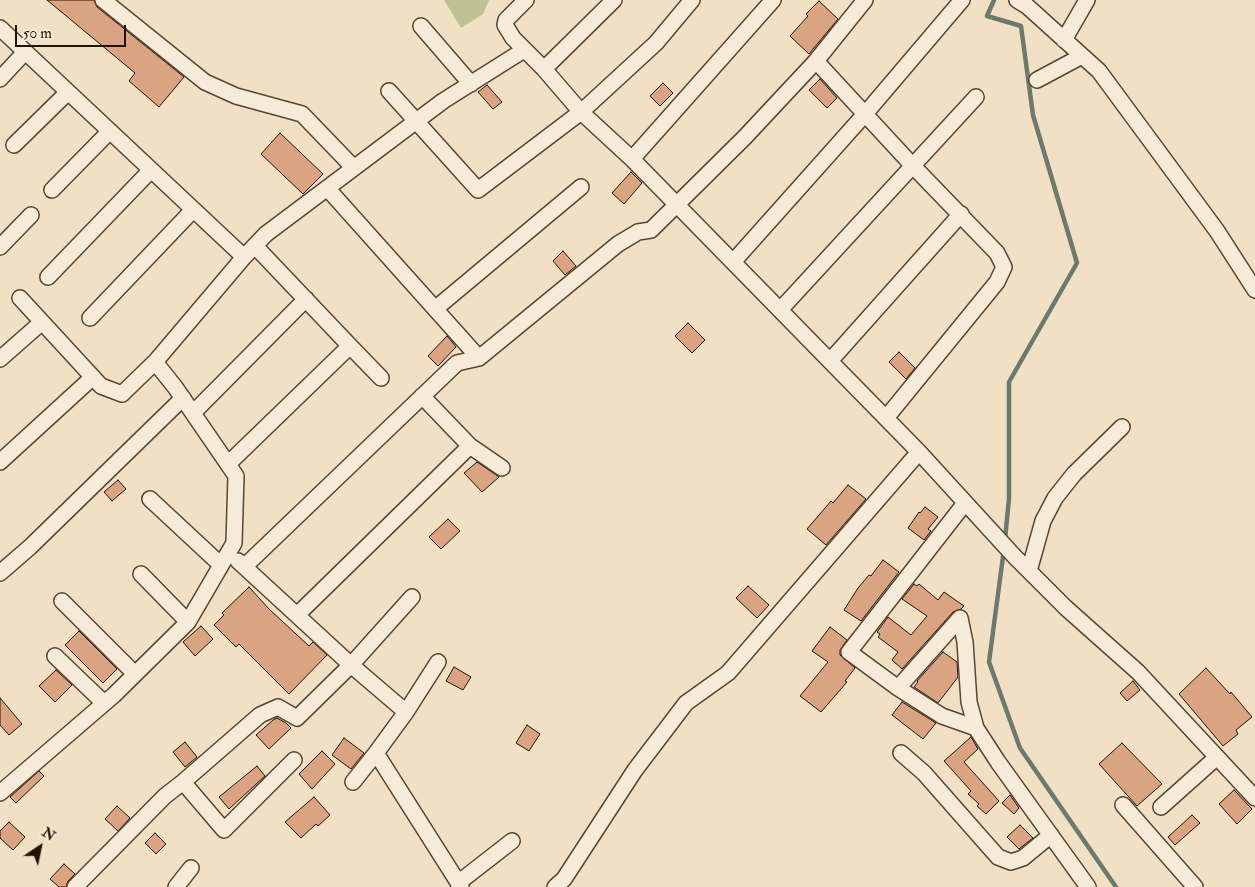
<!DOCTYPE html>
<html>
<head>
<meta charset="utf-8">
<style>
  body { margin:0 }
  #map { position:relative; width:1255px; height:887px; overflow:hidden; background:#f1e0c4; font-family:"IM FELL Double Pica",serif }
  canvas { display:block }
  .north { position:absolute; left:15px; top:822px; width:50px; height:50px; -webkit-text-stroke:4px #f6ebd9; paint-order:stroke; rotate:34deg; font-size:14px; font-weight:700; line-height:20px; text-align:center; color:#221204 }
  .north::after { content:''; display:block; margin:auto; width:18px; height:22px; background:#221204; clip-path:polygon(50% 0,100% 100%,50% 72%,0 100%) }
  .scale { position:absolute; left:15px; top:25px; width:111px; height:22px; box-sizing:border-box; border:2px solid #221204; border-top:0; padding-left:6px; font-size:15px; line-height:18px; white-space:nowrap; color:#221204; -webkit-text-stroke:4px #f6ebd9; paint-order:stroke }
</style>
</head>
<body>
<div id="map">
<canvas width="1255" height="887"></canvas>
<div class="north">N</div>
<div class="scale">50 m</div>
</div>
<script>
const ctx = document.querySelector('canvas').getContext('2d');
ctx.lineJoin = 'round';
function paint(path, color) { ctx.fillStyle = color; ctx.fill(path, 'evenodd'); }
const shape = rows => new Path2D(rows.map(r => 'M' + r).join(''));
function strokePath(path, color, width, dash) { ctx.strokeStyle = color; ctx.lineWidth = width; ctx.lineCap = dash ? 'butt' : 'round'; ctx.setLineDash(dash || []); ctx.stroke(path); }
paint(shape([
  [444,0,489,0,483,14,461,28]
]), '#bec191');
strokePath(shape([
  [994,0,987,16,1021,26,1033,115,1077,263,1009,382,1009,499,1005,539],
  [1004,549,989,662,1020,748,1116,887]
]), '#6b796e', 4.5);
const building = shape([
  [47,0,94,0,97,7,184,77,159,107,129,81,135,73,47,0],
  [819,1,838,19,809,54,790,36,808,16,806,14,819,1],
  [820,79,837,98,827,108,809,90,820,79],
  [663,83,673,93,660,106,650,96,663,83],
  [487,85,502,102,493,109,478,92,487,85],
  [280,133,323,174,303,194,261,154,280,133],
  [631,172,642,183,624,204,612,193,631,172],
  [563,251,576,266,565,275,553,261,563,251],
  [688,323,705,340,692,353,675,336,688,323],
  [447,336,456,347,438,366,428,356,447,336],
  [899,352,915,368,906,379,889,362,899,352],
  [477,462,499,477,482,492,464,473,477,462],
  [118,480,126,489,112,501,104,492,118,480],
  [848,485,866,499,826,545,807,529,831,501,833,503,848,485],
  [925,507,938,517,928,529,931,531,924,540,908,528,919,512,920,513,925,507],
  [448,519,460,531,441,549,429,537,448,519],
  [883,560,899,572,861,621,844,610,858,588,869,575,871,576,883,560],
  [914,584,917,586,919,584,938,600,944,592,964,606,961,609,953,612,902,669,892,660,898,652,878,637,880,634,877,632,888,617,911,635,927,616,902,599,914,584],
  [748,586,769,605,757,618,736,598,748,586],
  [249,587,269,609,309,646,313,642,327,655,289,694,239,644,236,647,214,625,224,615,222,613,249,587],
  [201,626,213,639,195,656,183,642,201,626],
  [830,627,847,640,840,650,840,655,855,668,845,681,847,682,821,712,800,696,828,662,812,651,830,627],
  [79,631,117,669,103,683,65,645,79,631],
  [943,652,957,662,958,677,938,703,914,687,918,682,917,681,943,652],
  [454,667,471,677,463,690,446,681,454,667],
  [1206,668,1230,694,1231,692,1252,717,1236,730,1238,734,1223,746,1179,694,1206,668],
  [56,670,72,685,55,702,39,686,56,670],
  [1133,681,1140,690,1127,701,1120,693,1133,681],
  [0,698,22,724,9,735,0,725,0,698],
  [902,702,936,723,923,739,892,715,902,702],
  [277,718,286,723,291,728,269,749,256,735,273,720,277,718],
  [527,725,540,734,529,751,516,743,527,725],
  [971,737,978,749,964,762,999,801,986,814,977,806,979,804,968,794,971,791,944,761,971,737],
  [344,738,364,753,351,769,332,755,344,738],
  [185,742,197,757,185,767,173,752,185,742],
  [1122,743,1162,784,1137,806,1099,764,1122,743],
  [322,751,335,764,312,789,299,774,322,751],
  [257,766,265,776,229,809,219,797,257,766],
  [39,771,44,776,16,803,10,797,39,771],
  [1234,790,1252,809,1237,824,1219,804,1234,790],
  [1010,795,1019,808,1014,814,1002,803,1010,795],
  [314,797,330,815,318,826,316,824,301,838,285,822,314,797],
  [117,806,130,818,118,831,105,819,117,806],
  [1192,815,1200,823,1175,845,1168,837,1192,815],
  [9,822,25,837,13,850,0,838,0,831,9,822],
  [1020,825,1033,838,1019,849,1007,837,1020,825],
  [155,833,166,844,156,854,145,843,155,833],
  [64,864,75,874,68,881,66,887,59,887,50,879,64,864]
]);
paint(building, '#daa382');
strokePath(building, '#221204', 1);
const minor = shape([
  [103,0,205,82,236,96,302,114,354,168],
  [526,0,506,20,505,25,513,38,544,69,581,112,632,159,919,452,1015,557,1066,608,1138,672,1255,798],
  [865,0,816,61,912,165,997,253,1004,267,997,282,886,418],
  [1017,0,1027,6,1099,71,1217,231,1255,290],
  [421,26,471,84],
  [0,28,244,257],
  [1064,40,1087,0],
  [544,69,614,0],
  [0,79,25,52],
  [1037,80,1082,56],
  [389,91,478,190,581,112,656,43,692,0],
  [14,145,68,92],
  [632,159,773,0],
  [327,188,479,358],
  [52,190,110,131],
  [0,247,31,215],
  [733,262,865,114,962,0],
  [48,277,151,170],
  [20,298,101,386,122,394,155,362],
  [435,309,581,187],
  [780,310,976,97],
  [90,318,193,210],
  [350,346,381,378],
  [0,359,42,322],
  [830,361,961,214],
  [193,413,306,299],
  [470,446,502,468],
  [0,462,93,377],
  [228,464,350,346,255,246],
  [150,499,221,565],
  [965,503,849,652,898,688,942,716,976,728,998,762,1088,887],
  [238,561,351,665,406,712,376,753,461,887],
  [245,566,457,363,479,358,618,244,638,232,651,230,745,137,816,61],
  [1029,571,1043,521,1055,498,1074,474,1122,427],
  [0,573,30,547,183,398],
  [141,574,188,622],
  [62,601,135,674],
  [297,615,470,446,422,396],
  [55,656,104,703],
  [898,688,960,618,965,642,969,702,976,728],
  [406,712,438,662],
  [901,753,924,773,998,857,1011,862,1023,858,1051,835],
  [183,782,224,830,294,760],
  [353,782,376,753],
  [0,793,114,695,188,622,234,543,236,476,175,387,155,362,244,257,266,234,443,101,524,50],
  [1123,805,1195,887],
  [1161,807,1217,757],
  [458,883,512,841],
  [75,887,165,796,183,782,260,715,278,707,297,718,351,665,412,597],
  [176,887,191,868],
  [555,887,564,879,635,770,686,703,728,673,919,452]
]);
strokePath(minor, '#564634', 18);
strokePath(minor, '#f6ebd9', 15);
</script>
</body>
</html>
